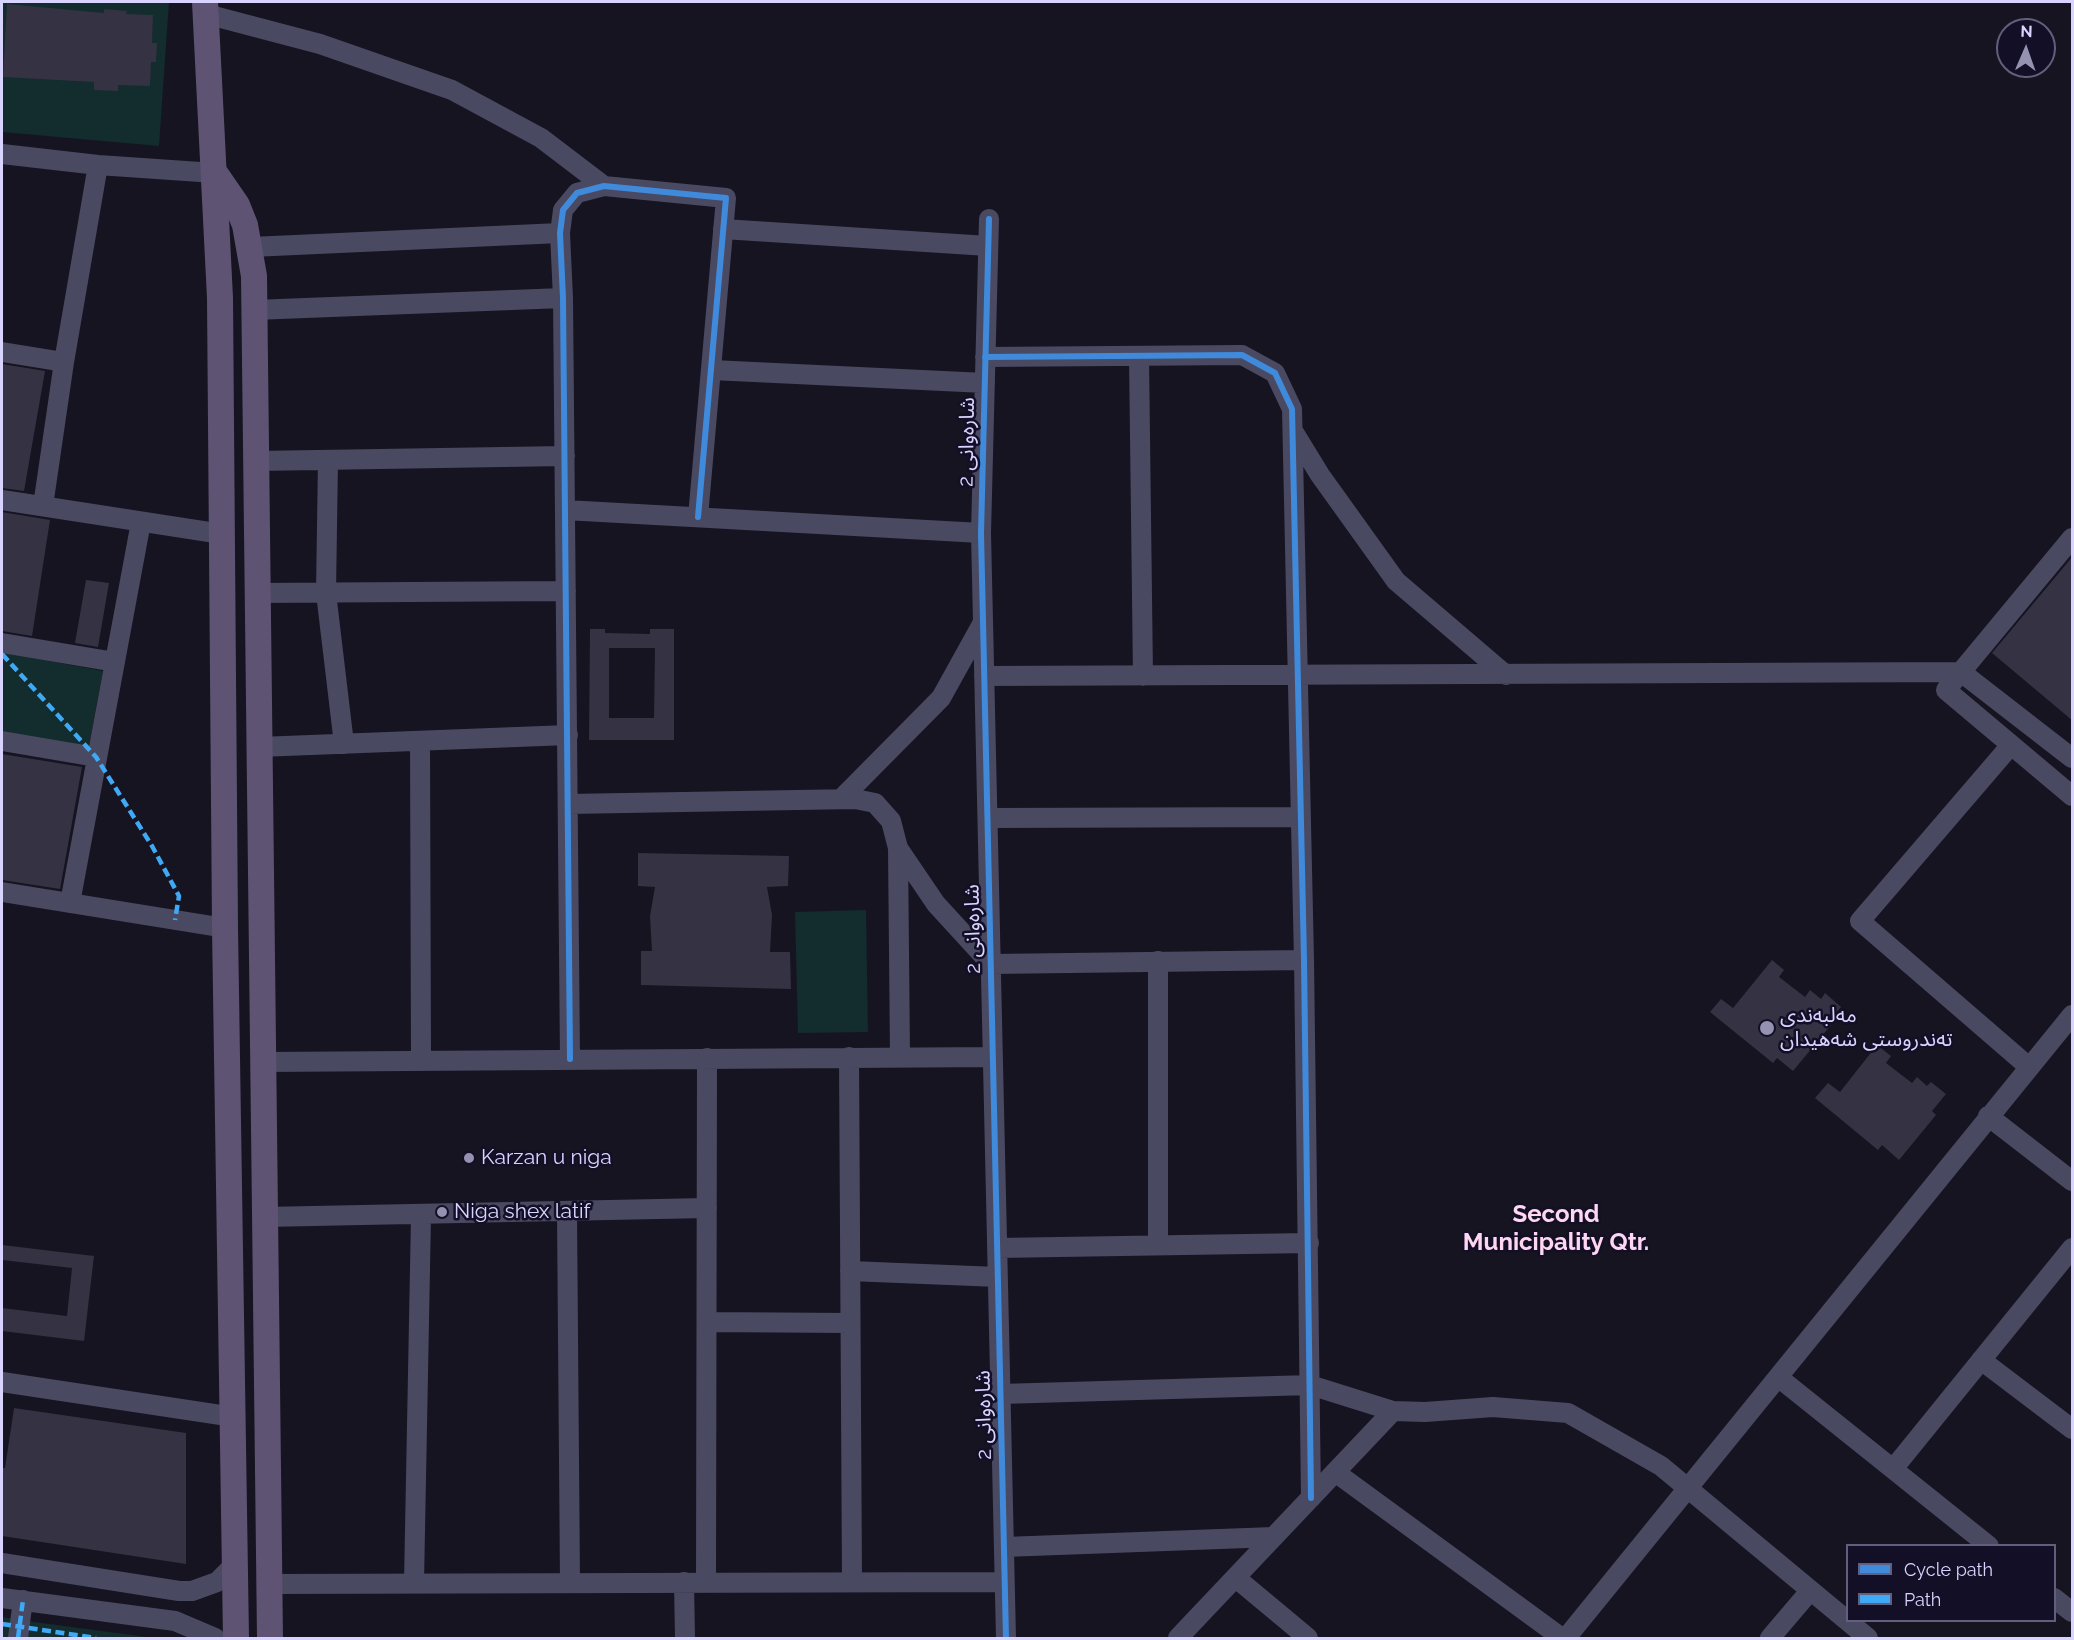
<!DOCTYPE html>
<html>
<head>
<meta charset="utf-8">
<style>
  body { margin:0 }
  #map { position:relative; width:2074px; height:1640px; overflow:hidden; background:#161421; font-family:Raleway,sans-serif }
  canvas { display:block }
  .frame { position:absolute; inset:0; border:3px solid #d9d4ff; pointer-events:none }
  .legend { position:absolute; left:1846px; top:1544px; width:210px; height:78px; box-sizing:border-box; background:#130f26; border:2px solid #625e7d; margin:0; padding:8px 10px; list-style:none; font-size:18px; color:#d9d4ff }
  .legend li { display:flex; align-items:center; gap:12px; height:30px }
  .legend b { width:30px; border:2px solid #625e7d }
  .north { position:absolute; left:1996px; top:18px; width:60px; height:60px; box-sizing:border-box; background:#130f26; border:2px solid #625e7d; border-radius:50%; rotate:2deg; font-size:16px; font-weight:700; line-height:24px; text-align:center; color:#d9d4ff }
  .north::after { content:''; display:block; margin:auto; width:21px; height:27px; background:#9591b1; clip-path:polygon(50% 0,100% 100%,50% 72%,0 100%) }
</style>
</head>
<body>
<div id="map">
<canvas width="2074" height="1640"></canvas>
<div class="frame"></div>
<ul class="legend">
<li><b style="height:8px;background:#408adc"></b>Cycle path</li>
<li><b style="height:8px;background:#3fa9f5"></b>Path</li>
</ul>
<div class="north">N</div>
</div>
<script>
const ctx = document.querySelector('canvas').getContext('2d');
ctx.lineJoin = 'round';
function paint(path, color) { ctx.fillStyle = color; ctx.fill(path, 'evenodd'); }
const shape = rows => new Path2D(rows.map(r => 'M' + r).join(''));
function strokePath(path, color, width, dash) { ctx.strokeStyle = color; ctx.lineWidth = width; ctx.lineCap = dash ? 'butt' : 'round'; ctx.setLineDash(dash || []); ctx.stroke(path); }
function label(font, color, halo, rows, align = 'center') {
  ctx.font = font + ' Raleway,"Noto Sans Arabic",sans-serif'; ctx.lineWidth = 5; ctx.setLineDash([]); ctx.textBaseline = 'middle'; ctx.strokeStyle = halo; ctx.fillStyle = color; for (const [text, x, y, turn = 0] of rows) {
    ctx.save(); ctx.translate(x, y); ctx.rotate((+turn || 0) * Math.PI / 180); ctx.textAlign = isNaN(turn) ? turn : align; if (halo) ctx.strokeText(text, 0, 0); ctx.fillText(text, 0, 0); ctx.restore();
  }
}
paint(shape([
  [2,2,169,2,159,146,2,132],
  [2,652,103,671,88,751,2,747],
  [866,910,868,1032,798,1033,795,912],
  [2,1617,27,1621,154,1638,2,1638]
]), '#132c2d');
paint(shape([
  [7,4,104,13,104,9,127,11,126,14,153,15,152,43,157,43,156,62,151,62,150,86,118,85,118,91,94,90,94,82,3,77],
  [2,364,45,371,24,491,2,488],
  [2,512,50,520,32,636,2,631],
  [2073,556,2073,721,1992,653],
  [86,580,109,583,98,647,75,643],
  [590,629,605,629,605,633,650,634,650,629,674,629,674,740,589,740],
  [609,648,655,648,654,718,609,718],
  [2,754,82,767,60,889,2,880],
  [638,853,789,856,788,886,767,887,772,915,770,952,790,952,791,989,641,985,641,951,652,951,650,916,655,887,638,886],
  [1772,960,1784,970,1779,977,1805,997,1810,990,1821,999,1825,993,1841,1007,1828,1023,1831,1025,1793,1071,1777,1058,1773,1063,1710,1012,1721,999,1733,1008],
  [1877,1045,1891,1056,1886,1063,1912,1083,1917,1077,1927,1086,1931,1082,1946,1094,1932,1111,1936,1115,1899,1160,1882,1145,1878,1150,1815,1098,1828,1083,1840,1092],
  [2,1245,94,1256,84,1341,2,1331,2,1308,67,1316,72,1268,2,1260],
  [14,1408,186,1433,186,1564,2,1536,2,1468,5,1468]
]), '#343243');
strokePath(shape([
  [206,14,320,44,452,90,541,138,604,186],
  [2,154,98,165,215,173],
  [989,219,981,533,1006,1638],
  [723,229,988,246],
  [251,247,560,233],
  [254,310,563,298],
  [2,352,64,362],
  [1139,356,1143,676],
  [985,357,1242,355,1275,373,1292,409,1304,960,1311,1498],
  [712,370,985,383],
  [1293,431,1320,475,1396,581,1506,675],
  [328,460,326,593,344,744],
  [256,461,565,456],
  [2,500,222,534],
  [43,506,64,362,98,165],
  [565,510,981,533],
  [2072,538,1946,690,2072,796],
  [257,593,566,591],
  [2,643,115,662],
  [984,676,1961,672,2072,758],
  [2,741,96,757],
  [420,741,421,1060],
  [2011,745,1860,921,2029,1067],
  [259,747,568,735],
  [841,799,941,698,982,624],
  [568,804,855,799,875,803,891,821,898,848,900,1056],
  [988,818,1301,817],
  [898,848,936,904,991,964,1304,960],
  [2,892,225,928],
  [70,903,141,522],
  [849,1057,852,1582],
  [570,1059,563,298,560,233,563,210,577,193,604,186,726,198,698,517],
  [263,1062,993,1057],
  [1988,1116,2072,1181],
  [567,1213,570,1583],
  [264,1217,707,1208],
  [1158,1245,1158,961],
  [997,1248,1309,1243],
  [850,1271,998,1277],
  [707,1322,850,1323],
  [1981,1360,2072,1429],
  [1778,1377,1989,1546],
  [2,1382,234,1417],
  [1000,1394,1310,1385,1393,1411,1425,1412,1493,1407,1568,1413,1661,1466,1868,1638],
  [1893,1469,2072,1248],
  [1335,1472,1562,1638],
  [1004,1547,1274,1537],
  [2,1563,179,1591,192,1591,217,1582,236,1563],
  [1236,1578,1308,1638],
  [684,1582,685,1638],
  [706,1582,707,1058],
  [414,1583,421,1216],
  [271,1584,1004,1582],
  [2,1598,175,1621,215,1638],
  [2054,1598,2072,1612],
  [18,1638,23,1600],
  [1178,1638,1393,1411],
  [1566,1638,2072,1015],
  [1770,1638,1810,1591]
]), '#4a4962', 20);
strokePath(shape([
  [205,2,220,298,225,928,236,1638],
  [215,173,237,205,245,225,254,276,270,1638]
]), '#5e5373', 26);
strokePath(shape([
  [2,654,96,757,152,846,179,896,175,920],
  [2,1624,96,1638],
  [18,1638,23,1600]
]), '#3fa9f5', 4.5, [9, 4.5]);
strokePath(shape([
  [989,219,981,533,1006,1638],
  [985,357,1242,355,1275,373,1292,409,1304,960,1311,1498],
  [570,1059,563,298,560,233,563,210,577,193,604,186,726,198,698,517]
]), '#408adc', 6);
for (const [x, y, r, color] of [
  [1767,1028,8,"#9591b1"],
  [469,1158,6,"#9591b1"],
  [442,1212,6,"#9591b1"]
]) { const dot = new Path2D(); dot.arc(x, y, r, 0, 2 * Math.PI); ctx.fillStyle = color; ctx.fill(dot); strokePath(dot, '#130f26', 2); }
label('21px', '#d9d4ff', '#130f26', [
  ["شارەوانی 2",967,442,-89],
  ["شارەوانی 2",973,929,-91],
  ["شارەوانی 2",984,1415,-91]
]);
label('21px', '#d9d4ff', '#130f26', [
  ["مەلبەندی",1780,1016],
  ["تەندروستی شەهیدان",1780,1040],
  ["Karzan u niga",481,1158],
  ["Niga shex latif",454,1212]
], 'left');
label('bold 24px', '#ffd6f0', '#130f26', [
  ["Second",1556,1215],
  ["Municipality Qtr.",1556,1243]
]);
</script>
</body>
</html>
